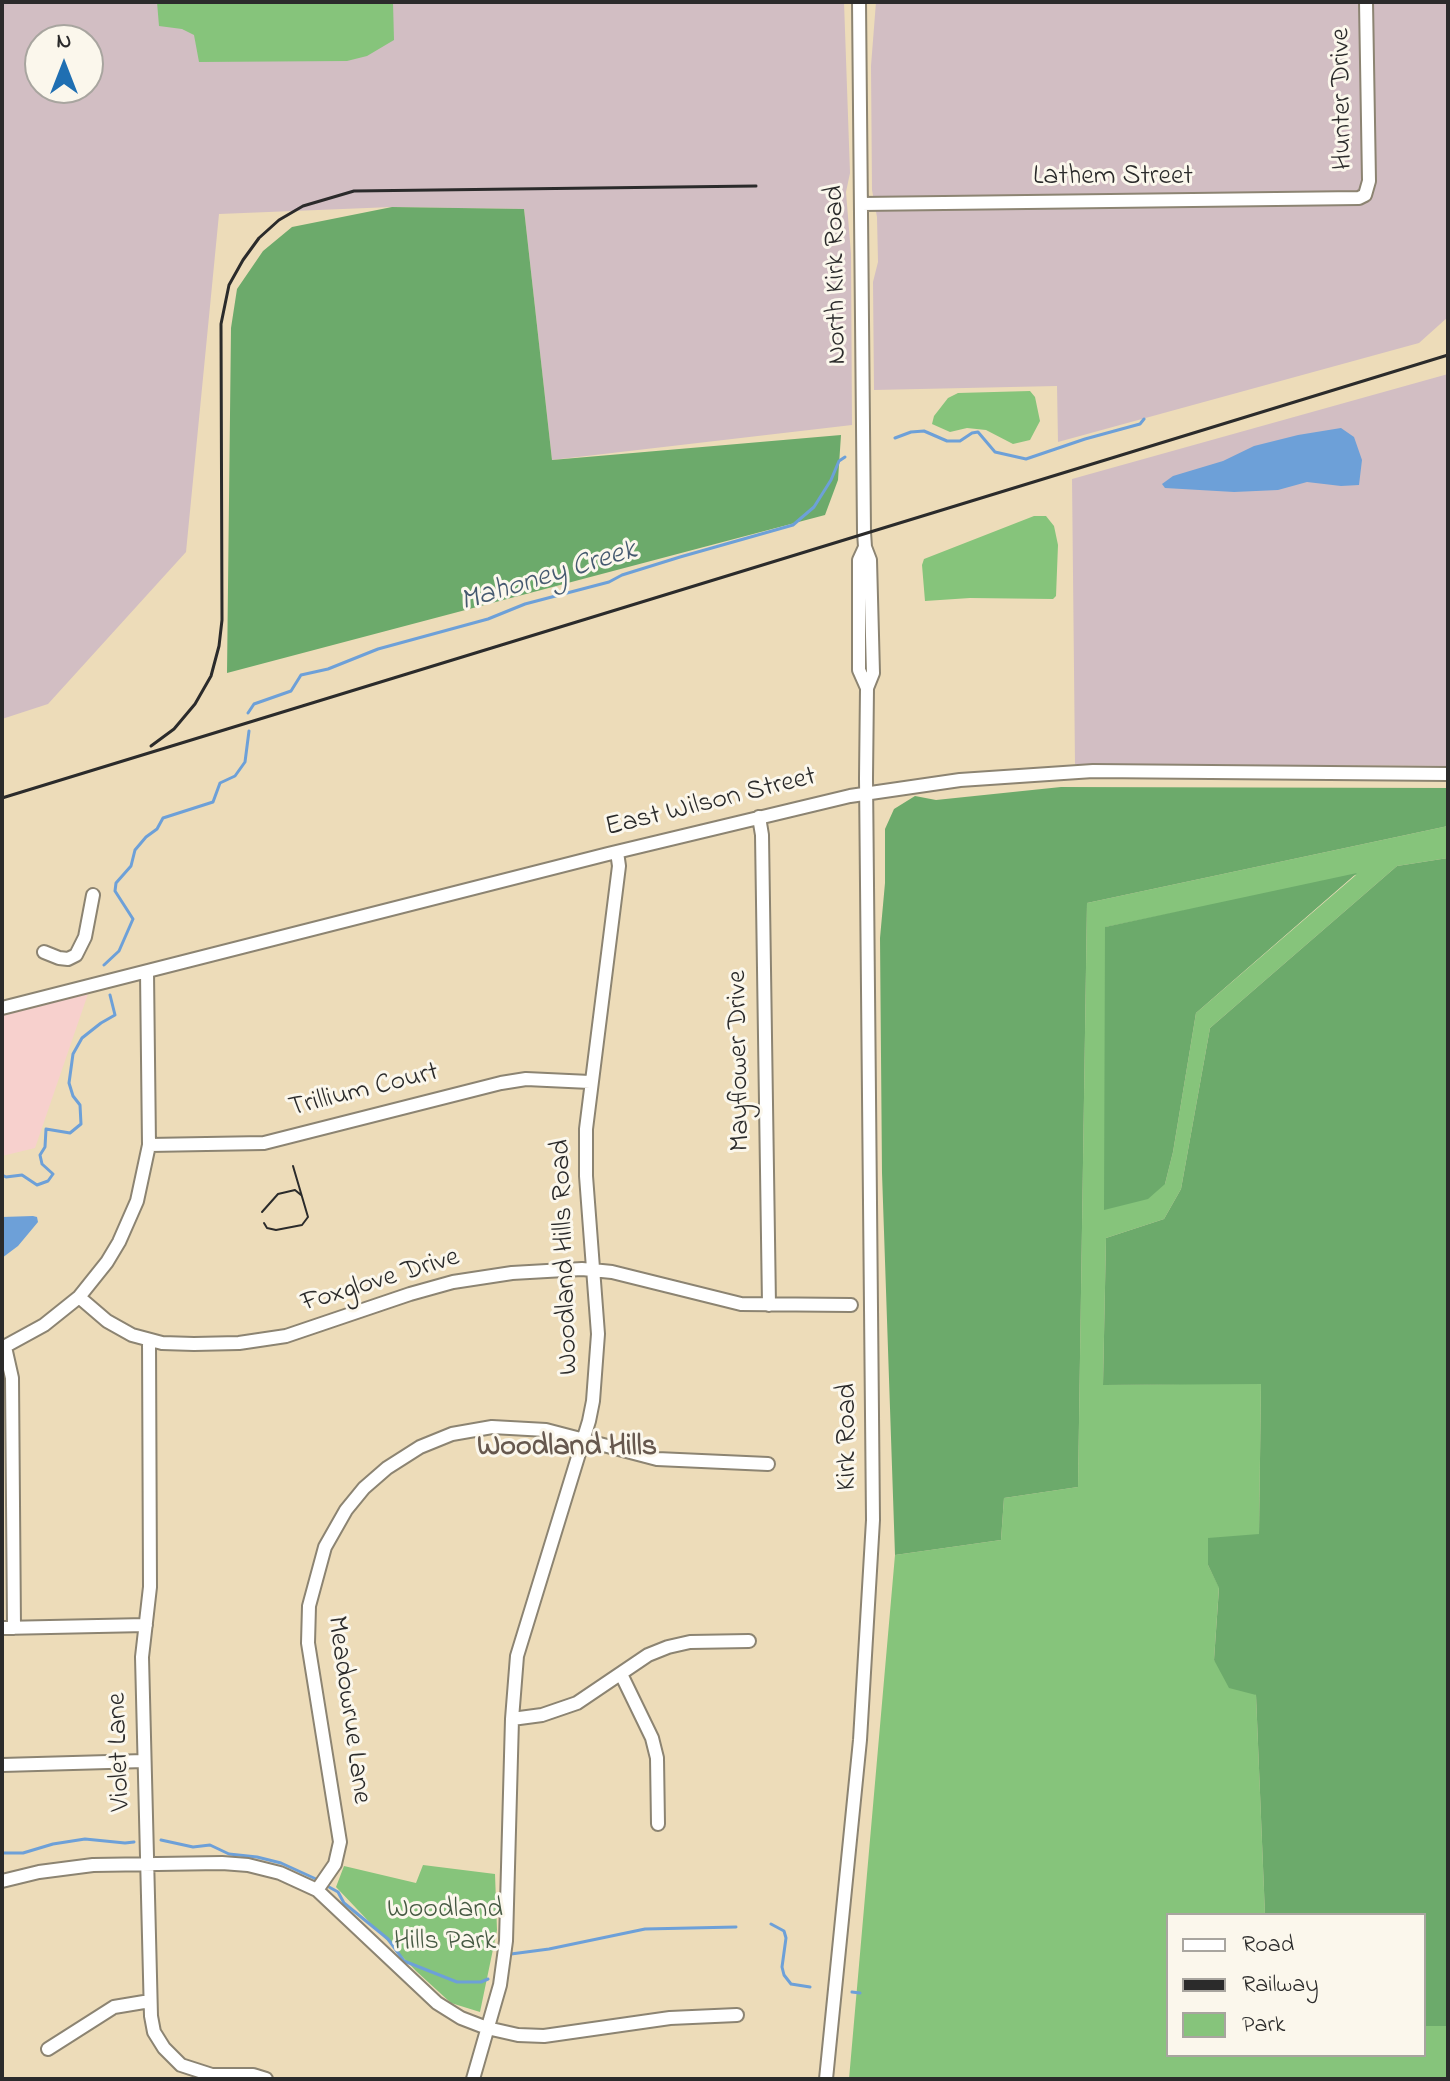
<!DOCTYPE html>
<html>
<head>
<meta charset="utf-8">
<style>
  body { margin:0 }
  #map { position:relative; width:1450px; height:2081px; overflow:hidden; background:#eddcb9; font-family:"Indie Flower",sans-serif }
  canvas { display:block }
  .frame { position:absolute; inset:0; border:4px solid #2b2b2b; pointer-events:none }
  .legend { position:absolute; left:1166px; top:1913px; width:260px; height:144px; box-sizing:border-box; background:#fbf7ec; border:2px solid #a8a59f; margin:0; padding:10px 14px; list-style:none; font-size:24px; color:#2b2b2b }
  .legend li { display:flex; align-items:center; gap:16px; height:40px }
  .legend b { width:40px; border:2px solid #a8a59f }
  .north { position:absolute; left:24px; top:24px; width:80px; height:80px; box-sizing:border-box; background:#fbf7ec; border:2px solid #a8a59f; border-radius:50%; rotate:0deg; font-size:22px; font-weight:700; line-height:32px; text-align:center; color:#2b2b2b }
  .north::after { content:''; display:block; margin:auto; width:28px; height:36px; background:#1f6fb2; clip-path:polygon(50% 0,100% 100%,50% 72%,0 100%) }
</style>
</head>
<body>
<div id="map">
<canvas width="1450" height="2081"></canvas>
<div class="frame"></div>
<ul class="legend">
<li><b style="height:10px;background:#fff"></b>Road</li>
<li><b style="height:10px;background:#2b2b2b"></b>Railway</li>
<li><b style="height:22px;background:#86c47b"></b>Park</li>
</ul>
<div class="north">N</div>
</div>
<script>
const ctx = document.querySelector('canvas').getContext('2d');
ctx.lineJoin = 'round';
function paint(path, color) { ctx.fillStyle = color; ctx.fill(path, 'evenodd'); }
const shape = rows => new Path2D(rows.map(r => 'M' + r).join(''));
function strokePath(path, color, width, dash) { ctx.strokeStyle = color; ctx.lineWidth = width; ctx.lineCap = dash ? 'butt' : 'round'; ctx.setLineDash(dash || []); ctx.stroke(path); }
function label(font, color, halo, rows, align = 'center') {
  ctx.font = font + ' "Indie Flower",sans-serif'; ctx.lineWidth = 6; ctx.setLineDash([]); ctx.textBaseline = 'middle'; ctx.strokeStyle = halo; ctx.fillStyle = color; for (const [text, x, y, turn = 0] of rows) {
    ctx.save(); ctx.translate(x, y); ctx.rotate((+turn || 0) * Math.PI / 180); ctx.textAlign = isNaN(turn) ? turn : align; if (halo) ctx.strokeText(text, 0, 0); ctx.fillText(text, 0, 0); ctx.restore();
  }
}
paint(shape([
  [89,991,35,1148,2,1156,2,1010]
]), '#f7d0cd');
paint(shape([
  [2,2,844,2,850,173,846,192,851,254,852,425,552,460,524,209,392,207,219,214,186,552,48,704,2,719],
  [40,40,88,40,88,88,40,88],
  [876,2,1448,2,1448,317,1419,343,1058,442,1057,386,874,390,873,282,878,262,877,217,872,190,871,66],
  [1448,374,1448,766,1075,764,1072,479]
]), '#d2bec3');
paint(shape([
  [157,2,393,2,394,40,367,56,347,61,199,62,194,35,182,29,159,26],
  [1030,391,1035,397,1040,421,1030,440,1013,444,986,430,967,428,950,432,932,424,934,416,948,398,958,393],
  [1034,516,1046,516,1054,526,1058,545,1056,596,1053,599,970,598,925,601,922,565,924,559],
  [1448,826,1448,858,1397,866,1210,1028,1181,1189,1164,1219,1106,1238,1103,1385,1261,1383,1259,1534,1208,1565,1219,1587,1214,1660,1256,1695,1265,1915,1168,1915,1168,2055,1424,2055,1424,2026,1448,2026,1448,2079,849,2079,895,1555,1001,1540,1004,1498,1078,1487,1087,903],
  [1356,875,1196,1013,1173,1152,1165,1184,1106,927],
  [423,1865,495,1874,497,1930,480,2012,451,2003,416,1971,336,1887,344,1866,416,1883]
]), '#86c47b');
paint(shape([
  [392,207,524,209,552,460,841,435,838,480,825,515,227,673,231,328,237,289,263,251,292,227],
  [1061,787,1448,788,1448,826,1087,903,1078,1487,1004,1498,1001,1540,895,1555,882,1173,880,938,885,883,885,829,894,809,915,796,936,800],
  [1448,858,1448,2026,1424,2026,1424,1915,1265,1915,1256,1695,1229,1688,1214,1660,1219,1588,1208,1565,1208,1538,1259,1534,1261,1384,1103,1385,1106,1238,1164,1219,1181,1189,1210,1028,1397,866],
  [1357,873,1196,1013,1173,1152,1165,1184,1148,1199,1104,1210,1105,927]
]), '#6caa6b');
paint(shape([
  [1341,428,1354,437,1362,460,1359,485,1341,486,1307,482,1278,490,1234,492,1165,488,1162,484,1173,476,1223,461,1254,446,1298,435],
  [33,1216,37,1217,38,1222,18,1246,2,1258,2,1217]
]), '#6da0d8');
strokePath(shape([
  [895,438,911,432,924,431,947,441,960,441,972,433,978,432,995,452,1026,459,1085,439,1140,424,1144,419],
  [248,713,254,704,291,691,301,675,328,669,378,649,488,619,525,604,609,582,622,575,680,557,793,525,814,507,831,480,839,461,845,457],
  [104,965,119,951,133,919,115,891,116,883,131,866,135,850,146,837,157,829,163,818,213,802,220,783,235,776,245,762,249,731],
  [2,1175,6,1177,22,1175,37,1185,48,1181,53,1174,42,1164,40,1155,45,1147,46,1129,70,1133,81,1124,80,1105,73,1096,69,1083,73,1054,82,1038,101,1023,115,1015,110,995],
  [161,1840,193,1847,210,1845,229,1854,257,1857,281,1863,316,1879],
  [2,1853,23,1853,53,1844,85,1839,125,1843,134,1842],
  [329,1887,338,1892,344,1903,388,1939,404,1961,457,1982,481,1982,488,1979],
  [771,1924,784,1931,786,1938,782,1967,784,1975,791,1984,810,1987],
  [511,1954,549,1949,645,1929,736,1927],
  [852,1992,860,1993]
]), '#6da0d8', 3);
const minor = shape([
  [861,204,1359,198,1365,195,1369,181,1366,2],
  [865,547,859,560,859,670,867,688],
  [759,817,762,835,769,1305],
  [44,952,59,958,68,959,76,955,85,937,93,895],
  [2,1008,608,854,850,796,960,780,1093,771,1448,774],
  [149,1145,264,1143,501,1083,526,1079,590,1082],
  [79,1297,107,1321,132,1335,162,1343,194,1344,239,1343,286,1336,410,1294,453,1282,512,1273,582,1269,612,1272,741,1304,851,1305],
  [149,1340,150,1587,142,1657,151,2016,154,2032,164,2048,181,2065,212,2075,253,2075,266,2079],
  [5,1347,12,1378,14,1628],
  [2,1348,44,1325,79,1297,107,1262,119,1242,137,1201,149,1145,147,972],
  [2,1628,146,1625],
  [621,1674,652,1738,657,1758,658,1824],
  [512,1719,542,1715,577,1703,648,1655,668,1647,690,1642,749,1641],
  [2,1765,144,1761],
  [2,1881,39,1872,93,1865,222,1863,248,1865,280,1873,317,1890,437,2003,461,2018,487,2028,518,2035,544,2036,670,2018,737,2015],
  [317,1890,335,1864,340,1842,308,1643,309,1606,325,1547,346,1510,364,1488,387,1468,420,1447,452,1434,492,1427,546,1430,657,1459,768,1464],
  [48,2049,114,2007,150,2001],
  [473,2079,500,1985,506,1941,512,1719,517,1656,589,1421,593,1401,598,1334,586,1176,586,1129,619,866,617,852],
  [826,2079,860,1740,873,1520,866,778,867,688,873,673,870,560,865,547,864,532,859,2]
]);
strokePath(minor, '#8c8472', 16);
strokePath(minor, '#fff', 12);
strokePath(shape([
  [262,1212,278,1194,295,1190,301,1195],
  [264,1223,267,1228,276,1230,302,1225,308,1217,293,1166]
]), '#2b2b2b', 2);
strokePath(shape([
  [151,746,174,729,195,704,211,676,219,646,222,620,221,324,229,285,243,260,259,238,279,220,303,206,354,191,756,186],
  [2,798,1448,355]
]), '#2b2b2b', 3);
label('28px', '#2b2b2b', '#fbf7ec', [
  ["Hunter Drive",1344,99,-91],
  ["Lathem Street",1113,178],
  ["North Kirk Road",838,275,-91],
  ["East Wilson Street",711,804,-14],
  ["Mayflower Drive",741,1061,-91],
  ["Trillium Court",364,1092,-14],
  ["Woodland Hills Road",567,1257,-92],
  ["Foxglove Drive",381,1282,-17],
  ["Kirk Road",849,1437,-90],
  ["Meadowrue Lane",347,1710,82],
  ["Violet Lane",121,1752,-92]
]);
label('28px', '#465943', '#fbf7ec', [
  ["Woodland",445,1911],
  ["Hills Park",445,1943]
]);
label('italic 30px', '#455a70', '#fbf7ec', [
  ["Mahoney Creek",549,578,-17]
]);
label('bold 30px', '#66584e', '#fbf7ec', [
  ["Woodland Hills",567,1449]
]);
</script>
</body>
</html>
